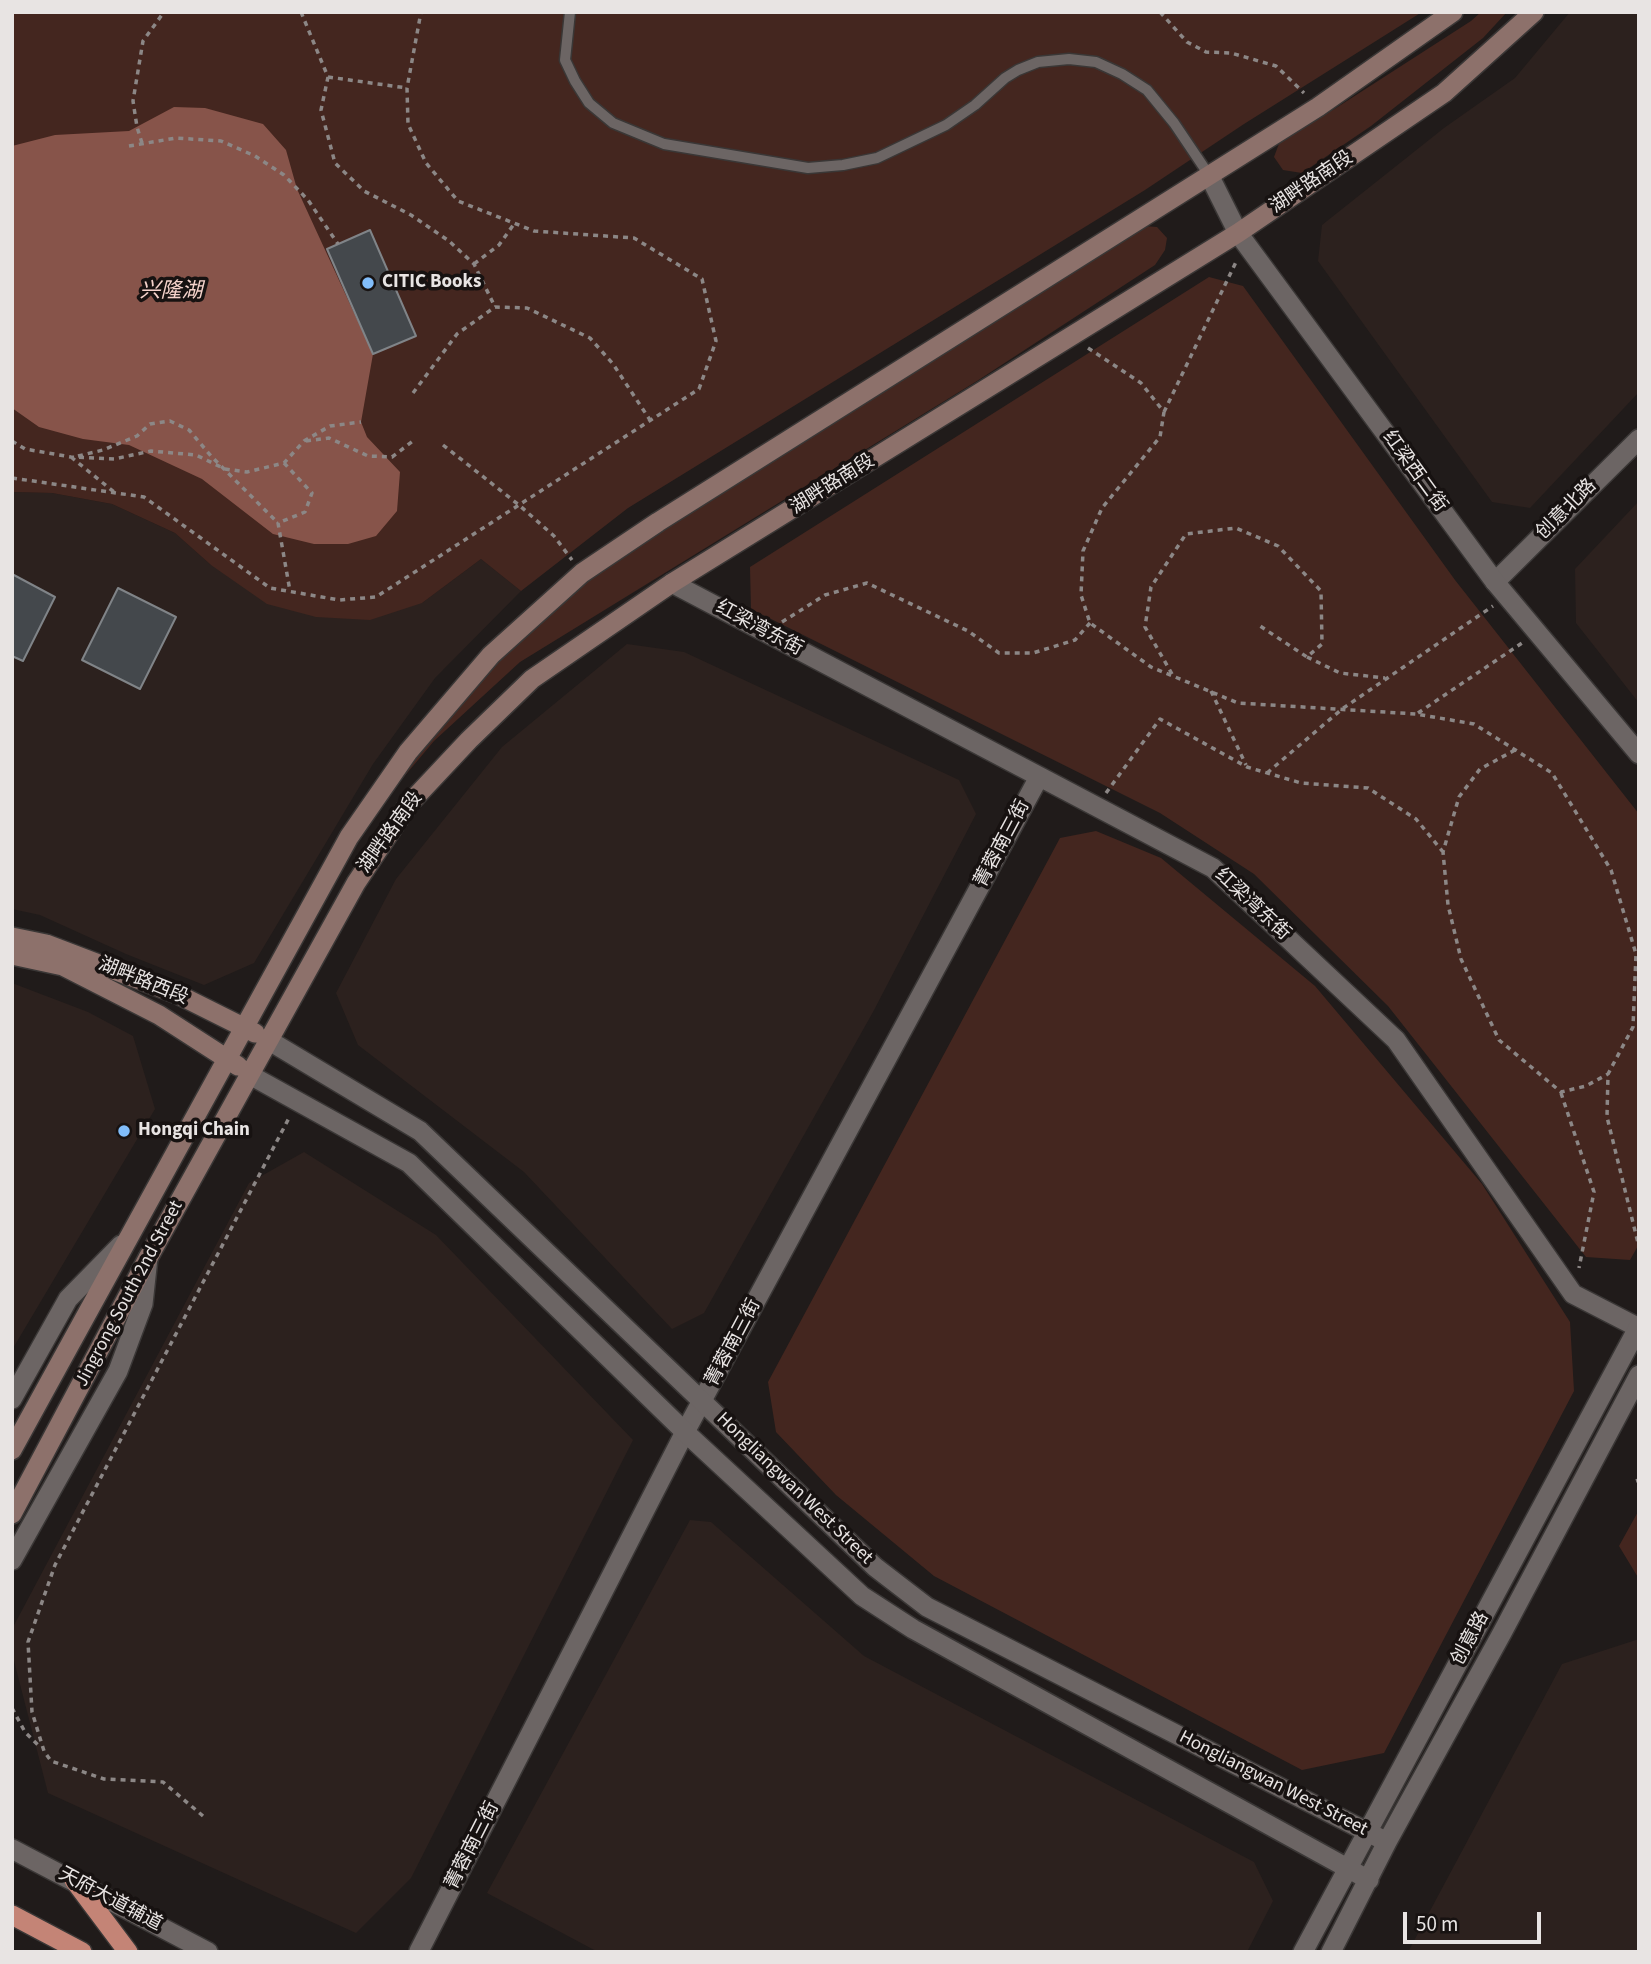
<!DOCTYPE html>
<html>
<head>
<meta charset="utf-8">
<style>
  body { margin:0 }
  #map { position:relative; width:1651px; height:1964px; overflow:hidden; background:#201b1a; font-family:"Source Sans 3",sans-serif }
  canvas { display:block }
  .frame { position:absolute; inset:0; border:14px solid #e8e4e3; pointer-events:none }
  .scale { position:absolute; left:1403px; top:1912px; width:138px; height:32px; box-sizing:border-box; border:4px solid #e8e4e3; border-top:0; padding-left:9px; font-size:21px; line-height:24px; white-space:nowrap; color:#e8e4e3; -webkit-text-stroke:5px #171211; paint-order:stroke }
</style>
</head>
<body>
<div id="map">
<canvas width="1651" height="1964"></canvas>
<div class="frame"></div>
<div class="scale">50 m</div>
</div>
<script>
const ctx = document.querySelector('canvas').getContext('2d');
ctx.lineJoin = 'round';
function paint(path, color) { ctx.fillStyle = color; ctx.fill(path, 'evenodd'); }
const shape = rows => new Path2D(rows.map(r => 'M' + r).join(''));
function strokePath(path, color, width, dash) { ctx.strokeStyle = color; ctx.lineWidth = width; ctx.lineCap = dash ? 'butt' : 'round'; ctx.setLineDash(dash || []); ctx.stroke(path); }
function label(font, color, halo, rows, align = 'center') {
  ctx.font = font + ' "Source Sans 3","Noto Sans SC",sans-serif'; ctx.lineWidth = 7; ctx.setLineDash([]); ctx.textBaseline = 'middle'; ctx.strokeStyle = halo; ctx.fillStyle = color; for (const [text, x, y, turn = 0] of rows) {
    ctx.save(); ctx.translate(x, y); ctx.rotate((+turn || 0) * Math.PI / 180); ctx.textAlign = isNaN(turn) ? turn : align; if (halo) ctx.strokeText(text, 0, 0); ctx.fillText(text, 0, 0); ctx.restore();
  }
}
paint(shape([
  [1570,12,1639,12,1639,392,1530,508,1492,502,1318,261,1322,225,1444,128,1515,78],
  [12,492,52,493,112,504,175,533,211,565,422,603,481,559,521,591,435,678,373,764,254,963,204,985,126,954,40,915,12,909],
  [1639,501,1639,703,1576,623,1575,569],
  [627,644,684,652,959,780,976,814,873,1012,704,1313,672,1329,524,1172,358,1045,336,993,396,879,502,747],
  [12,983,88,1012,133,1036,155,1109,12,1350],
  [304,1152,436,1235,633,1440,411,1878,356,1933,48,1793,12,1653,12,1629,249,1183],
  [690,1520,711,1522,864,1656,1254,1862,1273,1901,1247,1952,598,1952,487,1893],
  [1639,1639,1639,1952,1408,1952,1562,1664]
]), '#2c211e');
paint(shape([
  [12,12,1422,12,1244,124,1145,190,628,508,521,591,481,559,422,603,370,620,316,617,267,604,211,565,175,533,112,504,52,493,12,492],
  [1481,12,1507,12,1483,38,1371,126,1302,173,1283,170,1274,157,1280,141,1336,108,1471,21],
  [1144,226,1157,227,1167,238,1165,250,1155,265,977,381,520,662,434,741,366,822,429,735,497,661,579,587,727,486],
  [1209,277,1243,286,1455,580,1639,814,1639,1244,1630,1260,1586,1257,1388,1006,1254,874,1160,813,751,609,750,567],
  [1096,831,1161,858,1315,986,1482,1184,1570,1322,1574,1391,1384,1753,1302,1770,934,1576,836,1495,776,1432,768,1382,1060,838],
  [1639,1510,1639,1579,1619,1546]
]), '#44261f');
paint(shape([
  [174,107,205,108,263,124,286,150,297,189,373,354,361,422,367,437,400,472,397,511,376,536,348,544,314,544,273,534,202,479,129,445,83,439,39,427,12,408,12,146,55,135,129,131]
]), '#87544a');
const building = shape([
  [370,230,416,336,373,354,327,249,370,230],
  [12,574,55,597,23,661,12,656,12,574],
  [118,588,176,617,140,689,82,660,118,588]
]);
paint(building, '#44484c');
strokePath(building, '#808488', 2);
const service = shape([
  [570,12,565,60,575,81,589,103,613,123,664,144,808,168,843,165,877,158,946,125,975,105,1005,78,1018,70,1038,62,1069,59,1096,62,1122,74,1147,90,1174,123,1209,175]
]);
const minor = shape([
  [1495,582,1639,439],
  [672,583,1213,868,1396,1040,1573,1294,1639,1328],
  [419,1951,685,1432,1039,777]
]);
const tertiary = shape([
  [1209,175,1238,233,1495,582,1639,754],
  [268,1040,420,1131,875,1567,927,1607,1387,1842],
  [250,1075,409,1163,685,1432,862,1596,913,1629,1369,1880],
  [12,1399,68,1299,121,1245],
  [12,1560,118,1371,143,1304,148,1258],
  [12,1849,208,1952],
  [1303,1952,1639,1326],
  [1331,1952,1387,1842,1502,1633,1639,1375]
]);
const secondary = shape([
  [12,937,46,944,177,994,255,1033],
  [12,955,63,966,159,1015,238,1066],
  [12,1450,349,837,408,752,491,655,582,573,658,522,1318,107,1453,12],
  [12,1514,148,1258,356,883,408,805,469,740,532,679,672,583,1238,233,1444,93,1534,12]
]);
const trunk = shape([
  [74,1880,128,1952],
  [12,1915,82,1952]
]);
strokePath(service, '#3a3736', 13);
strokePath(minor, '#3a3736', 22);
strokePath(tertiary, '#3a3736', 22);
strokePath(secondary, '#3a3736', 22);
strokePath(trunk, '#3a3736', 22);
strokePath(shape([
  [301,12,328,77,321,110,335,163,364,191,411,215,449,241,474,264,495,307],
  [1160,12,1187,42,1206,52,1231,53,1276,66,1304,93],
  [328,77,407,88],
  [142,143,137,127,133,101,143,41,164,12],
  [129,146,176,138,221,141,255,156,284,175,308,200,338,244],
  [474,264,499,245,514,224],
  [1088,348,1141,383,1164,412,1160,437,1102,508,1083,551,1081,595,1090,623,1151,667,1238,703,1416,714,1474,724,1552,773,1611,870,1636,954,1633,1027,1608,1074,1607,1117,1639,1247],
  [413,393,457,334,495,307,527,308,590,338,613,364,650,420],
  [1164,412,1236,262],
  [12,441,25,449,71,457,114,459,151,451,196,455,225,469,247,472,284,463,304,441,330,426,361,422],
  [306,441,329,438,368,456,392,457,413,441],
  [443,445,519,505,554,536,572,560],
  [78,456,103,450,137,436,150,424,170,421,189,430,211,456,278,523],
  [71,457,114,492],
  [284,463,312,493,305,512,278,523,290,591],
  [12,478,144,497,270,588,339,600,376,597,699,389,716,341,702,279,634,238,534,231,458,201,426,163,408,124,407,88,421,12],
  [782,622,825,595,867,583,968,631,999,653,1033,653,1075,640,1090,623],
  [1307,657,1340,673,1385,678],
  [1172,674,1145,627,1151,587,1186,534,1236,528,1278,546,1321,591,1322,644,1307,657,1257,624],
  [1211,691,1246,765],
  [1418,713,1522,643],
  [1515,750,1480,769,1459,797,1443,852,1448,905,1461,959,1499,1040,1561,1092,1586,1086,1608,1074],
  [1267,773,1342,709,1493,606],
  [1106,793,1160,719,1247,767,1301,783,1368,788,1416,819,1443,852],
  [1561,1093,1594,1192,1579,1268],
  [1636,1481,1639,1480],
  [12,1708,25,1732,41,1748],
  [203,1816,163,1782,104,1779,51,1761,44,1751,32,1712,28,1642,55,1565,289,1118]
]), '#8c8786', 3.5, [5, 5]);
strokePath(service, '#6c6564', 10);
strokePath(minor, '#6c6564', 19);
strokePath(tertiary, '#6c6564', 19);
strokePath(secondary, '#8d716b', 19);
strokePath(trunk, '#c48476', 19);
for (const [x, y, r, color] of [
  [368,283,7,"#81bdfa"],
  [124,1131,7,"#81bdfa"]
]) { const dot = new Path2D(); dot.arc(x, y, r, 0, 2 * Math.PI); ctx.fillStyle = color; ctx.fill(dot); strokePath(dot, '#171211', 2.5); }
label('19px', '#e8e4e3', '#171211', [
  ["湖畔路南段",1312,183,-34],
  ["红梁西二街",1414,472,54],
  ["湖畔路南段",833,485,-32],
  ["创意北路",1567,510,-45],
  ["红梁湾东街",759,629,28],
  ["湖畔路南段",391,833,-54],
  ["菁蓉南三街",1003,844,-62],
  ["红梁湾东街",1252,905,43],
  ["湖畔路西段",143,982,22],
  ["Jingrong South 2nd Street",130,1294,-62],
  ["菁蓉南三街",734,1343,-62],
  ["Hongliangwan West Street",794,1489,44],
  ["创意路",1471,1639,-62],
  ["Hongliangwan West Street",1273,1784,27],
  ["菁蓉南三街",473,1846,-63],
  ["天府大道辅道",110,1900,28]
]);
label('bold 19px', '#e8e4e3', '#171211', [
  ["CITIC Books",382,283],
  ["Hongqi Chain",138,1131]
], 'left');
label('italic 21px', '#f5d3cb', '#171211', [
  ["兴隆湖",171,292]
]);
</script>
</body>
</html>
